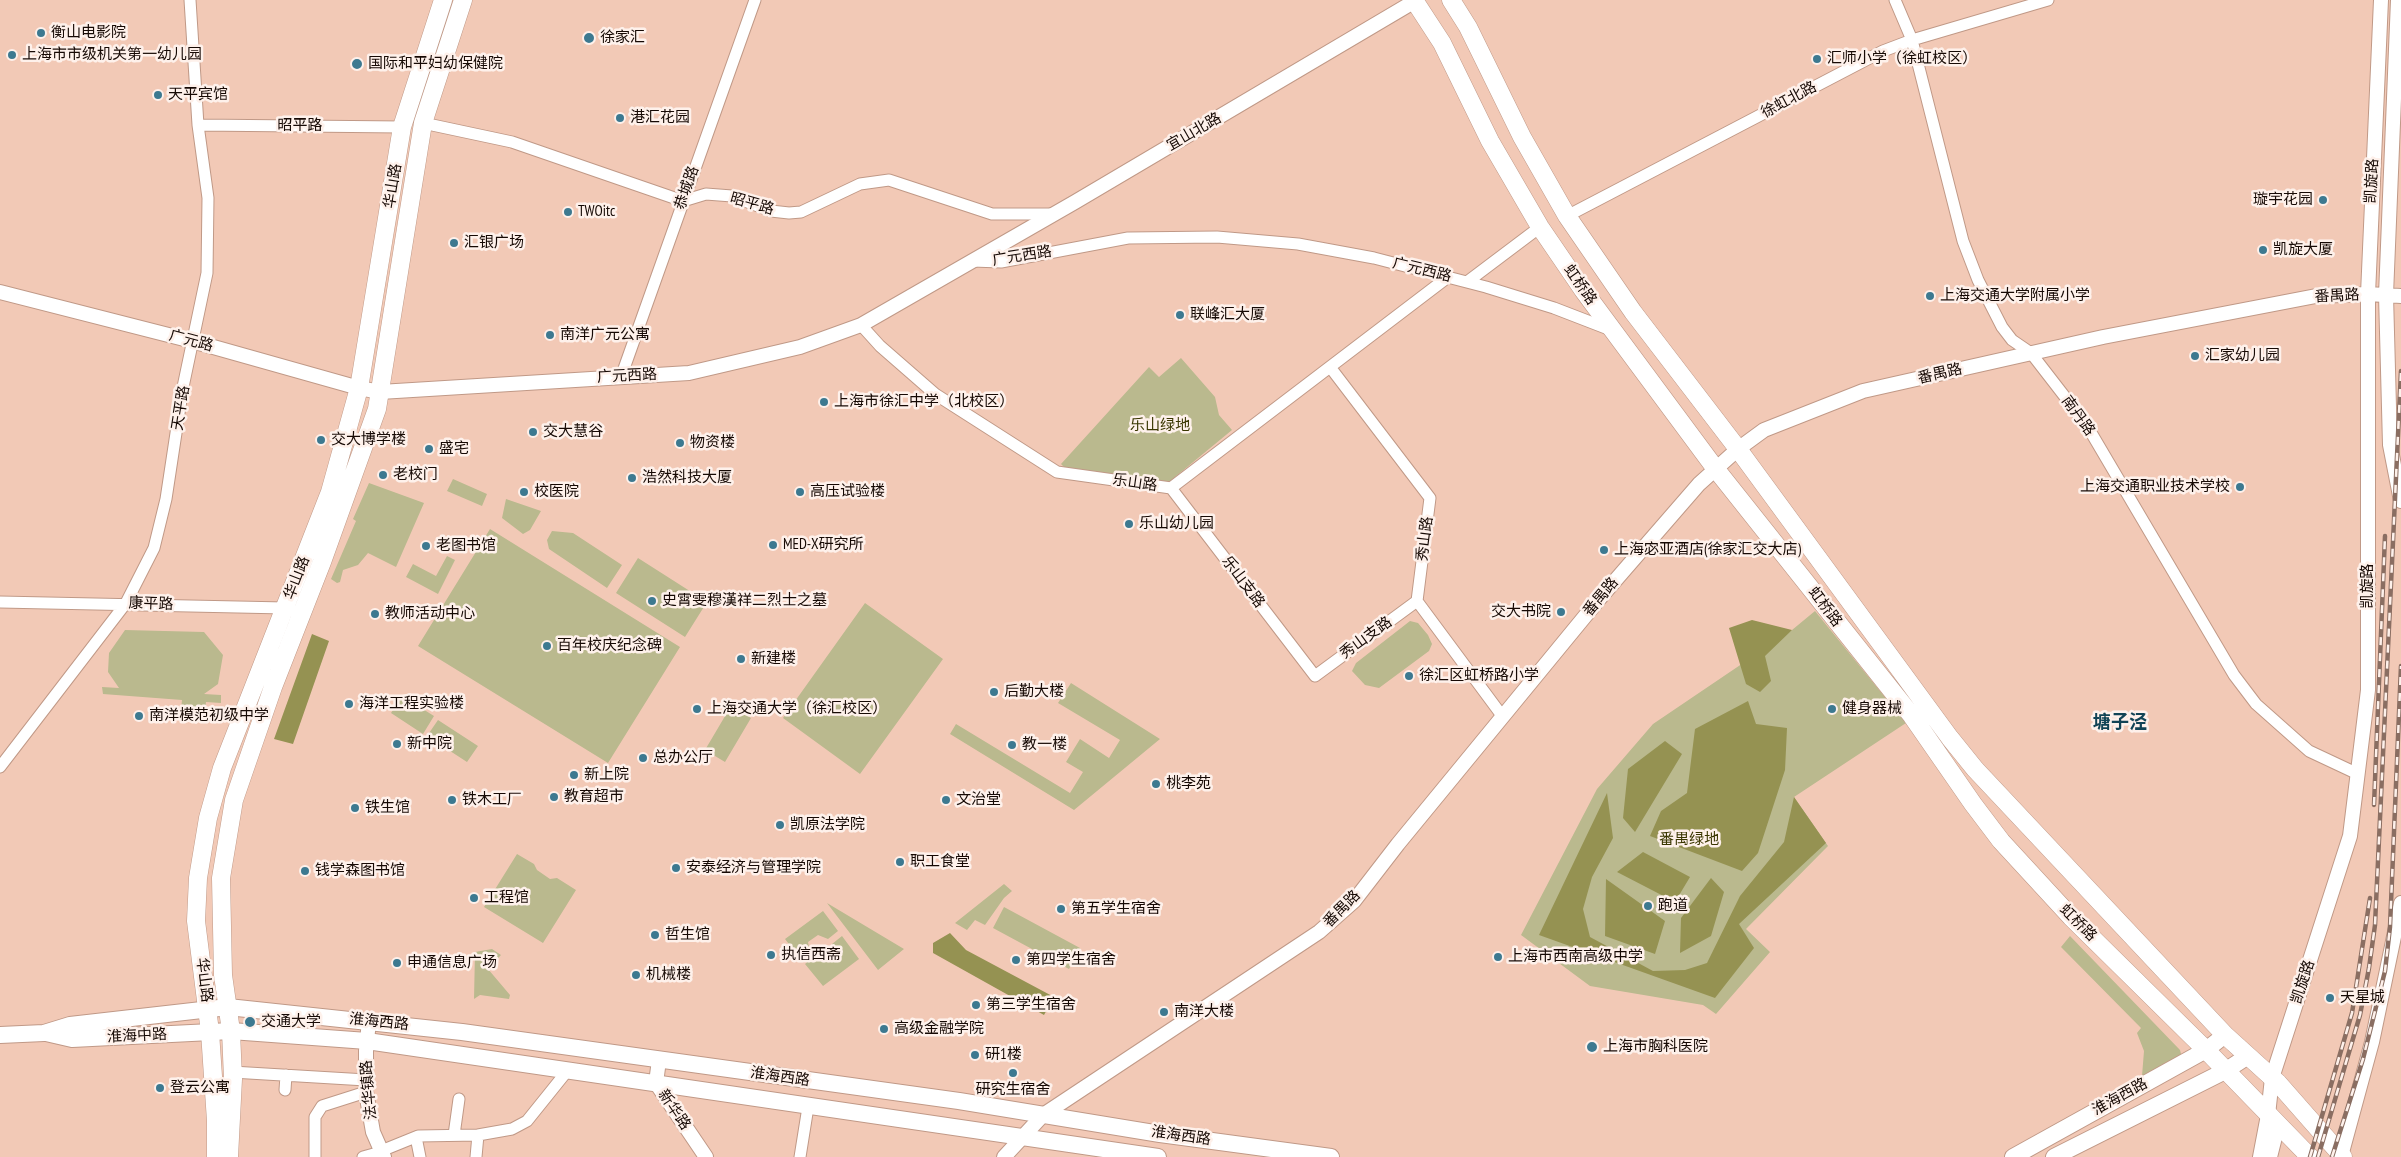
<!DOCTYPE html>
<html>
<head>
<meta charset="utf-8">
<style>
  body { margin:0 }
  canvas { display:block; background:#f2c9b6 }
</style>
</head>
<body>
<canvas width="2401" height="1157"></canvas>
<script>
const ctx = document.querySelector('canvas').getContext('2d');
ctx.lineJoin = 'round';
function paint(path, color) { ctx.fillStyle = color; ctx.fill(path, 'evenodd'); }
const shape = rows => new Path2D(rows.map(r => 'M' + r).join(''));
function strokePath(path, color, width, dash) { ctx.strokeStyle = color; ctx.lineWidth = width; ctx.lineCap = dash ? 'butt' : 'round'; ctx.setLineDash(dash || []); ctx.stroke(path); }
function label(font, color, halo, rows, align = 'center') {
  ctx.font = font + ' "PT Sans Narrow","Noto Sans SC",sans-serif'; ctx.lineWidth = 5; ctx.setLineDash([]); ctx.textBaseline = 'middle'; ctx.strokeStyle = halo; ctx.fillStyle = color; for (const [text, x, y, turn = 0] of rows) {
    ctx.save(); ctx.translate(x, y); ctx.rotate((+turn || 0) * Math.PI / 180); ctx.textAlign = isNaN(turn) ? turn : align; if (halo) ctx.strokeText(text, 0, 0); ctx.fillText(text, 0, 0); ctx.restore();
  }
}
paint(shape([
  [1181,358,1215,397,1219,415,1232,430,1169,482,1065,468,1061,464,1149,367,1159,377],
  [453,479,487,494,482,506,447,491],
  [369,483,424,503,396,567,368,553,358,565,343,570,340,582,337,583,331,579,356,521,353,519],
  [506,499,541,511,530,530,523,534,502,518],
  [490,529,680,647,608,763,418,646],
  [552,531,573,533,622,565,607,588,549,549,547,540],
  [447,556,455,560,438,594,406,577,413,564,436,576],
  [638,558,707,602,685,637,616,593],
  [865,603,943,659,860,774,783,718],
  [1815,611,1906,723,1794,797,1828,846,1746,929,1770,952,1716,1014,1703,1005,1590,986,1521,935,1597,789,1653,724,1792,630],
  [1410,621,1418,623,1428,635,1432,644,1429,651,1379,688,1365,685,1352,671,1356,663],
  [125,630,204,632,223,655,218,684,204,694,221,695,221,703,206,702,205,711,181,709,182,700,103,694,102,687,119,688,108,672,109,653],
  [1071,683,1160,739,1074,810,950,734,956,724,1070,793,1083,772,1066,762,1080,739,1109,758,1120,740,1058,703],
  [402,696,434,716,423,734,391,713],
  [731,706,751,718,725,762,705,750],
  [438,720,478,746,467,762,427,736],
  [517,854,534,864,537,870,550,879,557,878,576,890,543,943,484,907],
  [1004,884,1012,891,1004,898,985,925,975,920,967,930,955,923],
  [827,903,904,949,878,970],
  [1004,907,1080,948,1069,969,993,928],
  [823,911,838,931,828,939,818,935,808,942,810,953,801,960,785,939],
  [842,936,859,959,823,986,805,964,813,957,825,961,833,955,832,944],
  [2070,936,2180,1050,2181,1054,2178,1063,2142,1076,2144,1051,2137,1033,2141,1028,2061,947],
  [492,949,501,955,488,969,510,995,509,999,480,995,474,999,475,952]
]), '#bab98e');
paint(shape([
  [1752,620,1792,630,1765,656,1771,681,1760,692,1746,684,1729,628],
  [312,634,329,641,293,744,274,739],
  [1748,701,1756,724,1787,728,1785,770,1758,853,1742,871,1650,836,1661,811,1687,793,1695,729],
  [1665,741,1682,754,1635,832,1623,818,1628,769],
  [1607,793,1613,838,1592,877,1583,909,1590,937,1653,971,1685,970,1707,963,1740,896,1784,842,1794,797,1826,843,1739,924,1754,948,1715,998,1539,935],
  [1643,852,1690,877,1675,902,1617,872],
  [1711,878,1724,892,1711,936,1680,953,1681,918],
  [1606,879,1665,921,1655,954,1605,936],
  [950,933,966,950,1054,997,1044,1015,933,953,933,943]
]), '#959252');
const minor = shape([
  [1895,0,1912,40,1963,241,1978,280,2002,327,2012,340,2031,353,2086,424,2234,675,2256,704,2309,751,2358,774],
  [423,123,512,142,683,201,706,194,732,196,771,211,789,213,801,212,860,184,889,180,992,214,1053,214],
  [198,125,402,127],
  [1567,216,1883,51,1912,40,2048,0],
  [972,261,1001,262,1128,238,1217,237,1298,244,1374,258,1486,287,1554,308,1611,330],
  [1467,282,1540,227],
  [861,325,880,346,935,394,1057,472,1171,488,1448,277],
  [1330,367,1430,498,1417,601,1503,717],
  [621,377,755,0],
  [1171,488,1315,676,1417,601],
  [0,602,285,608,300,613],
  [0,767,126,603,154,548,166,499,183,387,207,273,208,198,198,125,190,0],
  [232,1072,366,1080],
  [285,1090,286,1075],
  [454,1135,459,1099],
  [478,1135,512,1129,527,1121,568,1070],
  [416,1137,420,1157],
  [381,1151,418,1136,478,1135,476,1157],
  [315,1157,315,1117,322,1106,366,1092],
  [363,1157,381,1152],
  [800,1157,808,1107]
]);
const tertiary = shape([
  [2398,0,2386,295,2390,445,2401,501],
  [0,292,192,341,359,388,380,392,689,373,800,347,861,325,1075,202,1415,1],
  [369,1021,366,1051,366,1092,373,1132,384,1157],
  [659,1060,656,1083,706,1157],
  [2341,1156,2372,1042,2401,903],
  [1004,1157,1043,1115,1319,932,1354,901,1398,844,1600,598,1699,484,1738,449,1764,430,1863,391,2103,337,2316,296,2368,294,2401,296],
  [2260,1157,2268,1115,2272,1078,2350,836,2368,690,2368,294,2381,0],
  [2270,1157,2278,1125]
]);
const secondary = shape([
  [46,1033,72,1039,231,1031,367,1041,1158,1157],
  [0,1035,44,1033,70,1025,228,1007,462,1032,959,1101,1160,1134,1331,1157],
  [2013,1157,2206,1050,2225,1035],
  [2054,1157,2225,1071,2248,1056]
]);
const primary = shape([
  [1414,0,1442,43,1490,141,1540,227,1583,290,1715,468,1912,716,1973,804,2001,841,2071,917,2206,1050,2310,1157],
  [1451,0,1468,27,1522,137,1567,216,1633,312,1738,449,1950,738,1975,769,2225,1035,2278,1083,2343,1157],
  [216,1157,216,1121,210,1032,196,921,198,878,208,818,222,768,330,492,359,388,402,127,443,0],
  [229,1157,233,1079,231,1031,223,975,221,878,234,800,273,687,322,562,377,409,423,123,463,0]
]);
strokePath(minor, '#c09987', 13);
strokePath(tertiary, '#c09987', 16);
strokePath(secondary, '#c09987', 18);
strokePath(primary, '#c09987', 19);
strokePath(minor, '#fff', 11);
strokePath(tertiary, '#fff', 14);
strokePath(secondary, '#fff', 16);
strokePath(primary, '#fff', 18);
const rail = shape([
  [2374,805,2385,536],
  [2310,1157,2352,1013,2370,898],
  [2318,1157,2360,1015,2369,968,2375,925,2401,371],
  [2332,1157,2363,1059,2385,971,2390,927,2401,666]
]);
strokePath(rail, '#8a6e62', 4.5);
strokePath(rail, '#fef1eb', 2.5, [8]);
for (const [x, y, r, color] of [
  [41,33,5,"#3d7990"],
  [589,38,6,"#3d7990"],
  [12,55,5,"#3d7990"],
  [1817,59,5,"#3d7990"],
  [357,64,6,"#3d7990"],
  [158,95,5,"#3d7990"],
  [620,118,5,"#3d7990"],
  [2323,200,5,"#3d7990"],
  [568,212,5,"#3d7990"],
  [454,243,5,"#3d7990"],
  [2263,250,5,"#3d7990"],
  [1930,296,5,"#3d7990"],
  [1180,315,5,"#3d7990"],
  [550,335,5,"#3d7990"],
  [2195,356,5,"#3d7990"],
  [824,402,5,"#3d7990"],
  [533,432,5,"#3d7990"],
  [321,440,5,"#3d7990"],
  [680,443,5,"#3d7990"],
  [429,449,5,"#3d7990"],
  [383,475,5,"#3d7990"],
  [632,478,5,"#3d7990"],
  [2240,487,5,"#3d7990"],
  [524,492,5,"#3d7990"],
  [800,492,5,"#3d7990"],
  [1129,524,5,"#3d7990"],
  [773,545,5,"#3d7990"],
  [426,546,5,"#3d7990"],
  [1604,550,5,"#3d7990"],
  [652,601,5,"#3d7990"],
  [1561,612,5,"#3d7990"],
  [375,614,5,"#3d7990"],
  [547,646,5,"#3d7990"],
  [741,659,5,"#3d7990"],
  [1409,676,5,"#3d7990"],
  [994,692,5,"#3d7990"],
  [349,704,5,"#3d7990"],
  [697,709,5,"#3d7990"],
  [1832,709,5,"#3d7990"],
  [139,716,5,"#3d7990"],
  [397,744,5,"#3d7990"],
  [1012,745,5,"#3d7990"],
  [643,758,5,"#3d7990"],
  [574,775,5,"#3d7990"],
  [1156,784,5,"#3d7990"],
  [554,797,5,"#3d7990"],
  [452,800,5,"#3d7990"],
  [946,800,5,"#3d7990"],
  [355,808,5,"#3d7990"],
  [780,825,5,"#3d7990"],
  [900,862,5,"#3d7990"],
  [676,868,5,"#3d7990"],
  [305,871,5,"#3d7990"],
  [474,898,5,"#3d7990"],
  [1648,906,5,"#3d7990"],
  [1061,909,5,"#3d7990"],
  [655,935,5,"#3d7990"],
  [771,955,5,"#3d7990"],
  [1498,957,5,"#3d7990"],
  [1016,960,5,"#3d7990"],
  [397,963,5,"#3d7990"],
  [636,975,5,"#3d7990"],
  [2330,998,5,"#3d7990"],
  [976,1005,5,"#3d7990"],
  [1164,1012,5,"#3d7990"],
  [250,1022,6,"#3d7990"],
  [884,1029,5,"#3d7990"],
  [1592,1047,6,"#3d7990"],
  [975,1055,5,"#3d7990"],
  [1013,1073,5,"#3d7990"],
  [160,1088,5,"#3d7990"]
]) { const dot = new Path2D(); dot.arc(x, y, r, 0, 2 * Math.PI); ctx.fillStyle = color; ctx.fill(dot); strokePath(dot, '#fef1eb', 2); }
label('15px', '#160904', '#fef1eb', [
  ["衡山电影院",51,33],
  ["徐家汇",600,38],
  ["上海市市级机关第一幼儿园",22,55],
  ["汇师小学（徐虹校区）",1827,59],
  ["国际和平妇幼保健院",368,64],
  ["天平宾馆",168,95],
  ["港汇花园",630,118],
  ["璇宇花园",2313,200,"right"],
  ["TWOitc",578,212],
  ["汇银广场",464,243],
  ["凯旋大厦",2273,250],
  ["上海交通大学附属小学",1940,296],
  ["联峰汇大厦",1190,315],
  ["南洋广元公寓",560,335],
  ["汇家幼儿园",2205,356],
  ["上海市徐汇中学（北校区）",834,402],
  ["交大慧谷",543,432],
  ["交大博学楼",331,440],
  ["物资楼",690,443],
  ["盛宅",439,449],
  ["老校门",393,475],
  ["浩然科技大厦",642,478],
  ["上海交通职业技术学校",2230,487,"right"],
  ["校医院",534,492],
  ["高压试验楼",810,492],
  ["乐山幼儿园",1139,524],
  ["MED-X研究所",783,545],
  ["老图书馆",436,546],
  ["上海宓亚酒店(徐家汇交大店)",1614,550],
  ["史霄雯穆漢祥二烈士之墓",662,601],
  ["交大书院",1551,612,"right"],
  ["教师活动中心",385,614],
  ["百年校庆纪念碑",557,646],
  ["新建楼",751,659],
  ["徐汇区虹桥路小学",1419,676],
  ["后勤大楼",1004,692],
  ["海洋工程实验楼",359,704],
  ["上海交通大学（徐汇校区）",707,709],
  ["健身器械",1842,709],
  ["南洋模范初级中学",149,716],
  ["新中院",407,744],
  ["教一楼",1022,745],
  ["总办公厅",653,758],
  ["新上院",584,775],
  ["桃李苑",1166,784],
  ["教育超市",564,797],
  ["铁木工厂",462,800],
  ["文治堂",956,800],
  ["铁生馆",365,808],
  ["凯原法学院",790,825],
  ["职工食堂",910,862],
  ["安泰经济与管理学院",686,868],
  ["钱学森图书馆",315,871],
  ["工程馆",484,898],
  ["跑道",1658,906],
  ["第五学生宿舍",1071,909],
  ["哲生馆",665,935],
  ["执信西斋",781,955],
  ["上海市西南高级中学",1508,957],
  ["第四学生宿舍",1026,960],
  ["申通信息广场",407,963],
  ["机械楼",646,975],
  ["天星城",2340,998],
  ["第三学生宿舍",986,1005],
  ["南洋大楼",1174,1012],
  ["交通大学",261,1022],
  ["高级金融学院",894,1029],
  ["上海市胸科医院",1603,1047],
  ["研1楼",985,1055],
  ["登云公寓",170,1088],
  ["研究生宿舍",1013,1090,"center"]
], 'left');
label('15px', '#160904', '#fef1eb', [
  ["徐虹北路",1789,100,-28],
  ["昭平路",300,126],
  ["宜山北路",1194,132,-30],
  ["凯旋路",2372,181,-87],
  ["华山路",393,186,-81],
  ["恭城路",687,188,-71],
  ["昭平路",752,204,16],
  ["广元西路",1022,256,-9],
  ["广元西路",1422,270,14],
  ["虹桥路",1580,285,55],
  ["番禺路",2337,296,-3],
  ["广元路",191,341,15],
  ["番禺路",1940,374,-13],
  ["广元西路",627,376,-3],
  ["天平路",181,408,-81],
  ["南丹路",2078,416,54],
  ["乐山路",1135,483,8],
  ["秀山路",1425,539,-83],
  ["华山路",297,578,-69],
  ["乐山支路",1243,582,53],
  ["凯旋路",2368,586,-90],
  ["番禺路",1601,597,-50],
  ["康平路",151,604,2],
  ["虹桥路",1825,607,53],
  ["秀山支路",1366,638,-36],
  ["番禺路",1342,909,-45],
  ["虹桥路",2078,923,45],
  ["华山路",204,980,83],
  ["凯旋路",2303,982,-72],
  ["淮海西路",379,1022,6],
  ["淮海中路",137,1036,-3],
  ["淮海西路",780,1077,8],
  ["法华镇路",369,1090,-95],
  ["淮海西路",2120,1097,-29],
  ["新华路",674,1110,56],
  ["淮海西路",1181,1136,8]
]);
label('15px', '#393600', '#fef1eb', [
  ["乐山绿地",1160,426],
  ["番禺绿地",1689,840]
]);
label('bold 18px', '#124456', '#fef1eb', [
  ["塘子泾",2120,723]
]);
</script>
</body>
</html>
